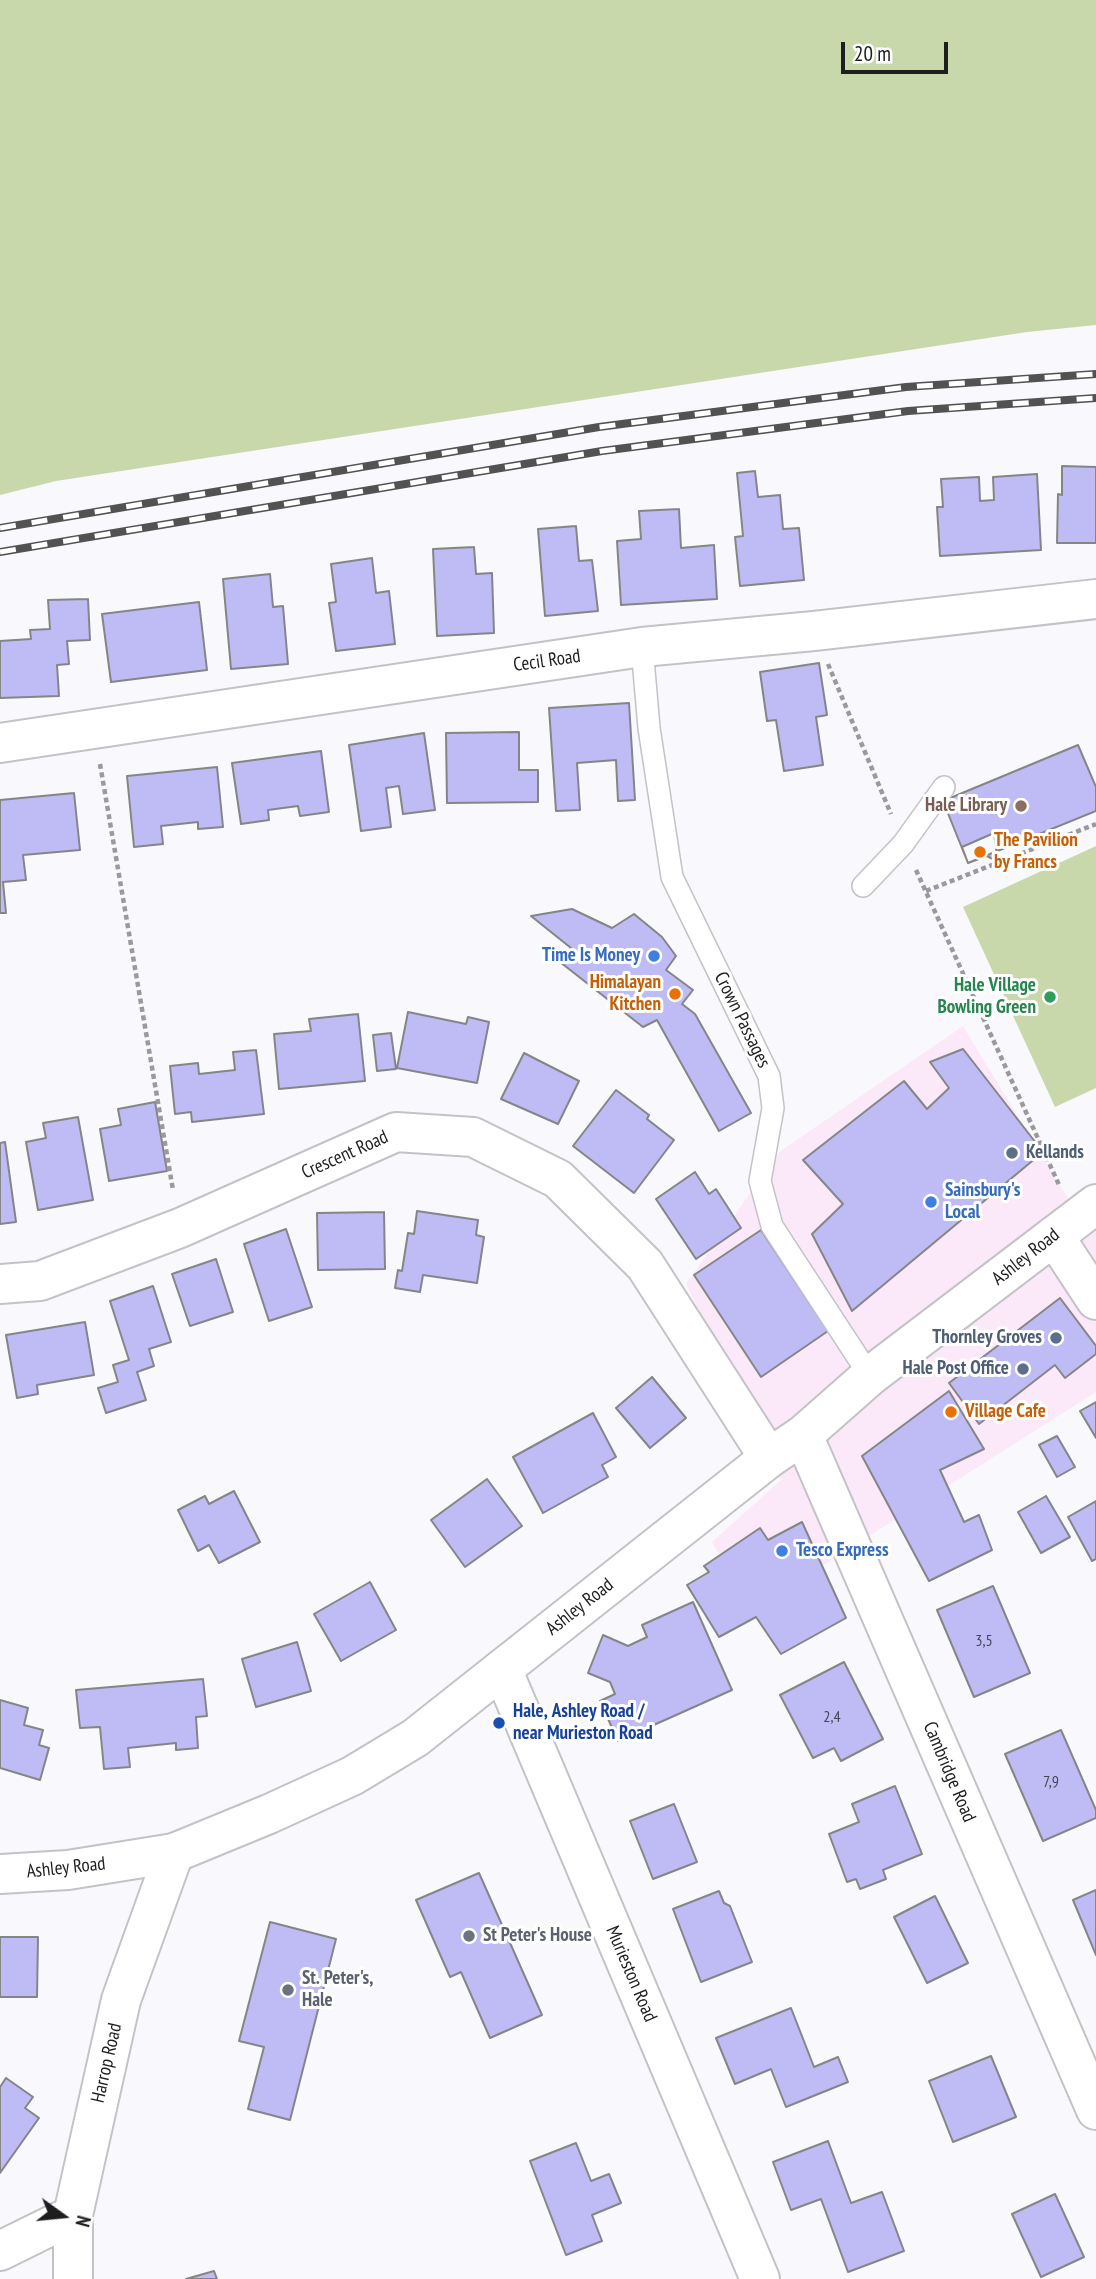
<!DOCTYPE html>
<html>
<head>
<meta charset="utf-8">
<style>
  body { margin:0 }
  #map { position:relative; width:1096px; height:2279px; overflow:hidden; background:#f9f9fd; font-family:"PT Sans Narrow",sans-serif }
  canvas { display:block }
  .north { position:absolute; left:28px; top:2181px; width:70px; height:70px; -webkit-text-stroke:5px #fff; paint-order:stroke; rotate:105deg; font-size:19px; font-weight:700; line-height:28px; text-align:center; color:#1e1e1f }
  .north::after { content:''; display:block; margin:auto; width:24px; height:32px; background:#1e1e1f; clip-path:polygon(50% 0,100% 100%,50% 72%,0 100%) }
  .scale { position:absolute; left:841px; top:42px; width:107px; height:32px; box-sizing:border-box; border:4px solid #1e1e1f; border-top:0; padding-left:9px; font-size:21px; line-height:24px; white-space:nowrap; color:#1e1e1f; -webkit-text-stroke:5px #fff; paint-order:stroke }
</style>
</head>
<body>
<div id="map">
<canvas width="1096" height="2279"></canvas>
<div class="north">N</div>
<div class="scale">20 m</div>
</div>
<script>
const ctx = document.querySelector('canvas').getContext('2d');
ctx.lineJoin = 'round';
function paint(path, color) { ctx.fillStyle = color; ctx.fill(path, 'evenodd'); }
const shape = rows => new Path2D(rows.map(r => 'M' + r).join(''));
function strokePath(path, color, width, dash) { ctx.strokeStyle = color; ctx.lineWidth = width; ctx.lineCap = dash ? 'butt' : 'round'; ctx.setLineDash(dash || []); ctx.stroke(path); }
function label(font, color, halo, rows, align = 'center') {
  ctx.font = font + ' "PT Sans Narrow",sans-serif'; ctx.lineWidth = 6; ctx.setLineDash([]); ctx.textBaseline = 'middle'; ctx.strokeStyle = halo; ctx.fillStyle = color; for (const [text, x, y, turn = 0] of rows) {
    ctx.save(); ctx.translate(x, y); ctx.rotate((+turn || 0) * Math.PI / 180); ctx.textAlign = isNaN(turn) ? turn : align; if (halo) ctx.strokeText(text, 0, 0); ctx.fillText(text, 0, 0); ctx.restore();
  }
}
paint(shape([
  [963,1026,1087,1230,1096,1225,1096,1392,751,1611,712,1542,781,1480,686,1284,779,1152]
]), '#fbe9fa');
paint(shape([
  [0,0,1096,0,1096,325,1027,332,56,481,0,495],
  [1096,846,1096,1088,1055,1107,963,907]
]), '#c8d8aa');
const building = shape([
  [1062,466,1096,467,1096,543,1057,543,1058,494,1062,495,1062,466],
  [755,471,758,497,780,495,783,529,799,528,804,580,740,586,735,537,743,536,737,473,755,471],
  [1037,474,1041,550,940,556,937,507,943,507,941,479,979,477,980,501,994,500,993,477,1037,474],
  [679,509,681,548,714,545,717,599,621,605,617,541,641,539,639,511,679,509],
  [576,526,579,561,592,560,598,611,545,616,538,529,576,526],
  [474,547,476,574,492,573,494,633,437,636,433,549,474,547],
  [372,558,376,593,389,591,395,644,336,651,329,603,336,602,331,564,372,558],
  [270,574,273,607,283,606,288,664,231,669,223,579,270,574],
  [88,599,90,640,67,641,69,664,57,665,59,696,0,698,0,641,31,639,30,630,50,629,48,600,88,599],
  [199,602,207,670,111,682,102,614,199,602],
  [819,663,827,715,816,717,823,765,784,771,776,720,767,721,760,672,819,663],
  [629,703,635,800,618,801,616,760,577,763,580,810,556,811,549,708,629,703],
  [519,732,519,770,538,770,538,802,447,803,446,733,519,732],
  [424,733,435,810,403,814,399,786,386,788,391,827,361,831,349,745,424,733],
  [1078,745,1096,787,1096,811,968,863,943,801,1078,745],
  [321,751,329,812,300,816,298,806,268,810,269,820,241,824,232,763,321,751],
  [217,767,223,827,198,829,198,822,161,826,163,844,134,847,127,776,217,767],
  [74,793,80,850,23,855,26,880,3,882,6,913,0,913,0,800,74,793],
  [994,833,998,862,987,856,968,863,962,847,994,833],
  [572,909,612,928,634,914,662,937,676,956,666,970,693,990,682,1004,695,1014,751,1113,719,1131,657,1020,643,1027,560,962,571,948,531,916,572,909],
  [408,1012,466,1024,468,1017,489,1022,477,1083,397,1068,408,1012],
  [358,1014,365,1081,279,1089,274,1034,311,1031,309,1019,358,1014],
  [391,1033,396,1069,377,1071,373,1035,391,1033],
  [963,1049,1043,1152,852,1311,812,1234,843,1204,803,1160,904,1081,927,1109,949,1088,930,1062,963,1049],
  [256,1050,264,1114,192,1122,191,1112,175,1114,170,1066,198,1063,199,1074,235,1070,233,1052,256,1050],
  [524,1053,579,1081,558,1124,501,1099,524,1053],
  [616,1090,649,1115,647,1119,674,1140,634,1193,573,1146,616,1090],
  [155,1102,167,1171,109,1181,100,1129,121,1125,118,1109,155,1102],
  [78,1117,93,1200,38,1210,26,1142,46,1138,43,1123,78,1117],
  [5,1142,16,1222,0,1224,0,1143,5,1142],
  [695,1172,709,1194,716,1189,741,1228,696,1259,656,1199,695,1172],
  [417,1211,478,1220,476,1235,484,1237,477,1283,423,1275,420,1292,395,1288,398,1270,402,1271,408,1233,414,1234,417,1211],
  [384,1212,385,1269,318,1270,317,1213,384,1212],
  [286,1229,312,1307,269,1321,244,1244,286,1229],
  [761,1230,828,1331,761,1377,694,1275,761,1230],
  [216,1259,233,1312,190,1326,172,1274,216,1259],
  [153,1286,171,1342,149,1349,154,1366,137,1372,146,1400,106,1413,98,1388,118,1382,113,1365,129,1360,110,1301,153,1286],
  [1060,1298,1096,1346,1096,1354,1065,1378,1055,1365,979,1424,949,1383,1060,1298],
  [85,1322,94,1375,37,1385,38,1394,17,1398,6,1335,85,1322],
  [652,1377,686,1418,650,1448,616,1408,652,1377],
  [949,1391,984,1449,940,1470,964,1522,979,1515,992,1550,929,1581,862,1456,949,1391],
  [1096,1402,1096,1438,1080,1411,1096,1402],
  [593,1413,616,1457,602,1465,608,1477,543,1513,513,1457,593,1413],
  [1057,1436,1075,1467,1057,1477,1039,1445,1057,1436],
  [487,1479,522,1526,465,1567,431,1520,487,1479],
  [234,1491,260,1542,219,1563,209,1545,198,1551,178,1510,205,1496,209,1504,234,1491],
  [1046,1496,1070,1537,1041,1553,1018,1512,1046,1496],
  [1096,1501,1096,1559,1092,1561,1068,1517,1096,1501],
  [802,1522,846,1618,781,1654,756,1617,719,1637,687,1585,709,1572,704,1566,760,1528,768,1540,802,1522],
  [370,1582,396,1630,341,1661,314,1614,370,1582],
  [993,1586,1030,1673,974,1697,937,1610,993,1586],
  [693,1602,732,1690,618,1741,600,1701,615,1694,610,1682,588,1673,603,1635,628,1646,647,1637,642,1625,693,1602],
  [297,1642,311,1691,256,1707,242,1659,297,1642],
  [844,1662,883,1739,841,1761,834,1748,813,1758,780,1695,844,1662],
  [203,1679,207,1716,196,1717,198,1748,176,1750,176,1743,128,1748,130,1767,104,1769,100,1727,80,1728,76,1690,203,1679],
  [0,1700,28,1708,24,1725,43,1730,39,1745,49,1748,40,1780,0,1768,0,1700],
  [1061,1730,1096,1810,1096,1818,1043,1841,1005,1754,1061,1730],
  [895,1786,922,1854,883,1870,886,1879,860,1889,856,1879,847,1882,829,1834,859,1822,852,1804,895,1786],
  [674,1804,697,1862,653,1879,630,1821,674,1804],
  [479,1873,542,2015,490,2038,461,1972,450,1977,416,1900,479,1873],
  [1096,1890,1096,1955,1073,1900,1096,1890],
  [719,1891,724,1903,730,1906,752,1962,701,1982,673,1909,719,1891],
  [935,1896,968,1963,927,1983,894,1917,935,1896],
  [270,1922,336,1939,290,2120,248,2109,264,2047,239,2041,270,1922],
  [0,1937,38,1937,37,1997,0,1997,0,1937],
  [791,2008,814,2067,838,2057,848,2082,786,2107,771,2069,735,2084,716,2038,791,2008],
  [991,2056,1016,2117,953,2142,929,2081,991,2056],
  [6,2078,33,2097,25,2108,39,2118,0,2173,0,2087,6,2078],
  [828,2141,851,2203,882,2192,904,2251,848,2272,821,2199,791,2210,773,2162,828,2141],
  [576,2143,591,2181,609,2174,621,2203,592,2215,602,2241,566,2255,530,2161,576,2143],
  [1055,2194,1084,2257,1041,2277,1012,2214,1055,2194],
  [214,2271,217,2279,186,2279,214,2271]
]);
paint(building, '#bfbcf5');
strokePath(building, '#858588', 2);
const lane = shape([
  [642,647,649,728,672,877,769,1076,773,1108,760,1181,772,1226,870,1376],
  [863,886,903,844,944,787]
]);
const street = shape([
  [0,743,642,647,814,631,1096,599],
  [1054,1236,1096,1300],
  [0,1284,40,1281,180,1228,396,1132,473,1137,558,1179,645,1265,769,1458],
  [803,1435,1096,2110],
  [502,1669,760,2279],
  [0,2251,73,2215],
  [73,2279,73,2215,121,2000,174,1853]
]);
const secondary = shape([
  [0,1874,68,1870,174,1853,269,1814,352,1776,367,1767,415,1738,769,1458,803,1435,870,1376,1096,1204]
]);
strokePath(lane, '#c3c3c7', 24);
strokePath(street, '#c3c3c7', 42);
strokePath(secondary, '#c3c3c7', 42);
strokePath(shape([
  [828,664,891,814],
  [100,764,173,1190],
  [916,870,1060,1187],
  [926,891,1096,824]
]), '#9a9a9c', 4.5, [5, 3.5]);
strokePath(lane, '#fff', 21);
strokePath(street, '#fff', 38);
strokePath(secondary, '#fff', 38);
const rail = shape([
  [0,528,599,427,906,387,1096,374],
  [0,552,602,451,908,411,1096,398]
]);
strokePath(rail, '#525253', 8);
strokePath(rail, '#fff', 5, [16]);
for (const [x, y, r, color] of [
  [1021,806,7,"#8d6e63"],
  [980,852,7,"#e8710a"],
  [654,956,7,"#3f7fe0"],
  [675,994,7,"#e8710a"],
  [1050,997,7,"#2e9e5b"],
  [1012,1153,7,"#5c6f8a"],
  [931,1202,7,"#3f7fe0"],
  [1056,1338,7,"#5c6f8a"],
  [1023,1369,7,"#5c6f8a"],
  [951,1412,7,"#e8710a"],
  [782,1551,7,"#3f7fe0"],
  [499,1723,7,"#1a4fb4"],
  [469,1936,7,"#6b7280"],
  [288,1990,7,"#6b7280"]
]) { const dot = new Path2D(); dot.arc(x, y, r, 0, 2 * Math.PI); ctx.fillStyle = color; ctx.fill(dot); strokePath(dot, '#fff', 2.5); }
label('16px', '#464654', null, [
  ["3,5",984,1641],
  ["2,4",832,1717],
  ["7,9",1051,1782]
]);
label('19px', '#1e1e1f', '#fff', [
  ["Cecil Road",547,661,-8],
  ["Crown Passages",742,1020,64],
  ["Crescent Road",345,1155,-24],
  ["Ashley Road",1026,1257,-38],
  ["Ashley Road",580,1607,-38],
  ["Cambridge Road",949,1772,67],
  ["Ashley Road",66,1868,-6],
  ["Murieston Road",631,1974,67],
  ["Harrop Road",107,2063,-77]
]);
label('bold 19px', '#785e54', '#fff', [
  ["Hale Library",1007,806]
], 'right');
label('bold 19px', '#c56008', '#fff', [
  ["The Pavilion",994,841],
  ["by Francs",994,863],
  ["Himalayan",661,983,"right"],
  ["Kitchen",661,1005,"right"],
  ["Village Cafe",965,1412]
], 'left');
label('bold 19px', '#366cbe', '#fff', [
  ["Time Is Money",640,956,"right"],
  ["Sainsbury's",945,1191],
  ["Local",945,1213],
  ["Tesco Express",796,1551]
], 'left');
label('bold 19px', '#27864d', '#fff', [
  ["Hale Village",1036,986],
  ["Bowling Green",1036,1008]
], 'right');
label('bold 19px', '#4e5e75', '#fff', [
  ["Kellands",1026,1153,"left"],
  ["Thornley Groves",1042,1338],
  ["Hale Post Office",1009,1369]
], 'right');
label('bold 19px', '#164399', '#fff', [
  ["Hale, Ashley Road /",513,1712],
  ["near Murieston Road",513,1734]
], 'left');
label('bold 19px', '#5b616d', '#fff', [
  ["St Peter's House",483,1936],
  ["St. Peter's,",302,1979],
  ["Hale",302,2001]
], 'left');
</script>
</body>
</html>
